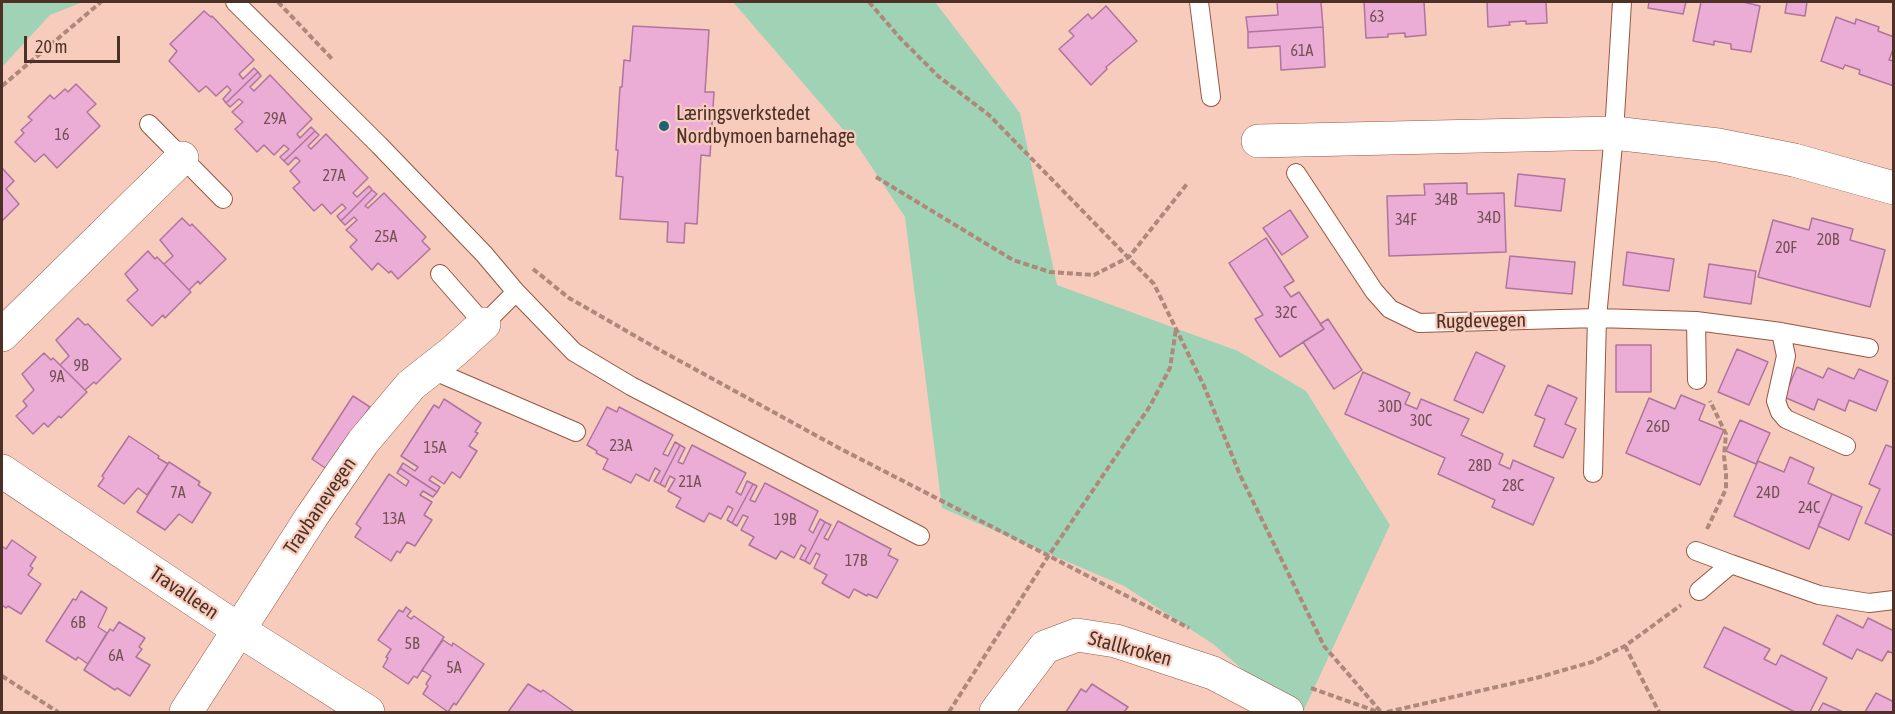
<!DOCTYPE html>
<html>
<head>
<meta charset="utf-8">
<style>
  body { margin:0 }
  #map { position:relative; width:1895px; height:714px; overflow:hidden; background:#f8ccbd; font-family:"Asap Condensed",sans-serif }
  canvas { display:block }
  .frame { position:absolute; inset:0; border:3px solid #4d3127; pointer-events:none }
  .scale { position:absolute; left:24px; top:36px; width:96px; height:27px; box-sizing:border-box; border:3px solid #4d3127; border-top:0; padding-left:8px; font-size:18px; line-height:21px; white-space:nowrap; color:#4d3127; -webkit-text-stroke:4px #f8ccbd; paint-order:stroke }
</style>
</head>
<body>
<div id="map">
<canvas width="1895" height="714"></canvas>
<div class="frame"></div>
<div class="scale">20 m</div>
</div>
<script>
const ctx = document.querySelector('canvas').getContext('2d');
ctx.lineJoin = 'round';
function paint(path, color) { ctx.fillStyle = color; ctx.fill(path, 'evenodd'); }
const shape = rows => new Path2D(rows.map(r => 'M' + r).join(''));
function strokePath(path, color, width, dash) { ctx.strokeStyle = color; ctx.lineWidth = width; ctx.lineCap = dash ? 'butt' : 'round'; ctx.setLineDash(dash || []); ctx.stroke(path); }
function label(font, color, halo, rows, align = 'center') {
  ctx.font = font + ' "Asap Condensed",sans-serif'; ctx.lineWidth = 4.5; ctx.setLineDash([]); ctx.textBaseline = 'middle'; ctx.strokeStyle = halo; ctx.fillStyle = color; for (const [text, x, y, turn = 0] of rows) {
    ctx.save(); ctx.translate(x, y); ctx.rotate((+turn || 0) * Math.PI / 180); ctx.textAlign = isNaN(turn) ? turn : align; if (halo) ctx.strokeText(text, 0, 0); ctx.fillText(text, 0, 0); ctx.restore();
  }
}
paint(shape([
  [2,2,83,2,50,15,2,67],
  [733,2,935,2,1020,113,1057,285,1238,351,1306,391,1390,525,1303,712,1292,712,1213,644,1124,586,942,508,905,217,859,148]
]), '#a0d3b6');
const building = shape([
  [1277,2,1321,2,1323,27,1248,32,1246,17,1278,15,1277,2],
  [1364,2,1424,2,1426,35,1405,37,1405,33,1388,34,1388,37,1366,38,1364,2],
  [1487,2,1546,2,1547,23,1526,24,1526,21,1509,22,1510,25,1488,27,1487,2],
  [1649,2,1686,2,1683,14,1648,8,1649,2],
  [1701,2,1743,2,1760,6,1751,52,1731,49,1731,44,1714,41,1714,45,1693,41,1701,2],
  [1787,2,1807,2,1805,16,1785,13,1787,2],
  [1106,6,1137,41,1106,67,1107,69,1091,85,1059,49,1074,36,1069,31,1088,14,1092,19,1106,6],
  [204,11,211,17,212,16,254,60,239,74,243,79,254,68,258,72,226,103,223,99,231,90,227,86,216,96,206,86,199,92,169,61,177,51,170,44,204,11],
  [1836,17,1855,24,1856,19,1879,27,1878,31,1894,37,1894,47,1889,60,1894,61,1894,86,1859,74,1860,70,1845,65,1843,69,1821,61,1836,17],
  [633,26,709,30,705,92,714,92,710,156,701,155,697,224,685,223,684,243,667,242,668,222,620,219,623,177,616,176,618,150,616,150,620,87,622,87,624,60,630,61,633,26],
  [1323,27,1325,67,1281,70,1280,46,1248,48,1248,32,1323,27],
  [258,72,261,76,250,87,254,91,270,75,312,119,297,134,300,138,311,127,315,131,284,161,280,157,289,149,284,145,274,155,264,145,257,152,235,129,243,122,232,112,243,102,239,99,230,107,226,103,258,72],
  [76,84,96,104,87,112,100,126,57,168,44,154,35,162,15,142,24,133,21,130,32,120,28,117,50,95,54,99,65,89,68,92,76,84],
  [315,131,319,135,308,146,311,149,326,134,368,178,353,193,357,197,369,186,372,190,341,221,337,216,346,208,342,204,331,214,322,204,314,211,293,188,300,182,290,171,300,161,296,157,288,165,284,161,315,131],
  [2,168,14,181,6,189,19,204,2,221,2,168],
  [1518,174,1565,179,1561,211,1515,206,1518,174],
  [1467,183,1467,194,1504,193,1506,252,1389,256,1387,196,1425,195,1424,184,1467,183],
  [372,190,377,194,365,206,368,208,384,193,426,237,422,241,430,249,398,279,391,271,389,273,378,263,372,270,350,247,357,240,346,230,357,220,354,217,345,225,341,221,372,190],
  [1290,210,1308,237,1282,255,1263,228,1290,210],
  [182,218,190,226,192,224,226,259,200,284,198,281,189,290,164,264,173,256,160,240,182,218],
  [1812,218,1853,229,1850,240,1885,250,1870,307,1758,277,1773,220,1809,230,1812,218],
  [1266,238,1294,281,1284,287,1291,297,1299,292,1324,329,1280,357,1255,319,1263,315,1229,263,1266,238],
  [148,251,155,259,157,257,191,292,165,318,163,315,152,326,127,300,138,290,125,274,148,251],
  [1627,252,1674,259,1669,291,1623,285,1627,252],
  [1510,256,1575,262,1572,294,1506,288,1510,256],
  [1709,264,1756,271,1751,304,1704,297,1709,264],
  [78,318,85,325,88,324,121,359,96,384,94,382,85,390,60,365,69,356,56,340,78,318],
  [1328,319,1362,370,1334,389,1303,342,1324,329,1320,324,1328,319],
  [1616,345,1651,345,1651,392,1616,392,1616,345],
  [1737,349,1768,362,1749,405,1718,392,1737,349],
  [1476,352,1505,366,1483,413,1454,400,1476,352],
  [44,353,51,360,53,358,87,392,61,418,59,416,48,427,44,423,33,434,16,416,27,406,23,401,34,390,22,374,44,353],
  [1797,367,1823,378,1828,368,1854,379,1859,369,1888,381,1876,411,1849,400,1845,411,1818,399,1814,410,1784,397,1797,367],
  [1363,372,1410,393,1405,404,1417,409,1421,399,1469,419,1461,435,1503,454,1499,464,1510,469,1513,460,1554,478,1533,525,1492,507,1495,500,1438,474,1445,458,1345,414,1363,372],
  [1548,385,1577,398,1565,424,1576,429,1563,458,1534,446,1545,419,1535,415,1548,385],
  [1681,395,1705,405,1699,420,1724,430,1700,485,1626,453,1649,398,1675,409,1681,395],
  [353,396,370,407,328,470,312,459,353,396],
  [444,399,481,423,475,432,478,433,469,446,477,451,460,478,452,472,444,484,432,476,429,480,440,487,437,492,400,468,403,463,415,471,418,467,401,456,434,405,439,408,444,399],
  [607,407,617,412,619,407,673,435,663,454,668,456,675,442,680,445,660,484,654,481,660,471,655,468,649,481,636,474,631,483,603,469,608,459,596,453,597,451,587,445,607,407],
  [1740,420,1770,433,1756,464,1726,451,1740,420],
  [129,436,159,456,158,458,168,464,147,495,138,488,124,504,98,486,104,478,102,476,129,436],
  [680,445,685,448,678,462,683,464,692,445,746,473,736,492,741,495,747,481,753,484,732,523,727,520,733,509,728,506,721,519,709,513,704,522,676,507,681,498,668,491,675,479,670,476,665,487,660,484,680,445],
  [1886,445,1894,448,1894,536,1865,523,1880,489,1869,484,1886,445],
  [1790,457,1814,468,1808,483,1832,494,1809,549,1734,516,1758,461,1784,472,1790,457],
  [169,462,200,482,198,485,211,493,192,523,179,514,165,530,137,512,169,462],
  [400,468,437,492,433,497,423,491,420,495,432,502,424,515,432,520,415,546,407,542,400,553,397,551,391,561,355,537,361,528,356,524,389,474,406,486,409,481,397,473,400,468],
  [765,483,818,511,809,530,813,533,820,519,825,522,805,561,800,559,806,548,801,545,794,558,781,551,776,559,749,545,754,537,741,530,748,517,743,515,737,526,732,523,753,484,757,486,750,500,755,502,765,483],
  [1832,494,1862,507,1849,540,1818,526,1832,494],
  [838,521,891,549,888,555,898,560,877,598,868,594,867,596,854,589,849,598,822,583,827,575,814,568,820,555,816,553,810,564,805,561,825,522,831,525,824,538,828,540,838,521],
  [12,540,36,557,30,566,33,568,28,575,41,584,21,614,8,606,6,608,2,605,2,549,3,547,6,549,12,540],
  [81,591,107,608,98,627,107,633,88,664,78,657,76,660,46,641,73,599,76,600,81,591],
  [406,607,411,611,407,616,411,619,414,616,444,637,417,678,414,676,408,684,383,667,388,658,386,657,391,649,378,640,399,610,403,612,406,607],
  [1837,615,1863,628,1868,618,1894,631,1894,654,1888,651,1882,661,1857,649,1852,659,1823,644,1837,615],
  [119,622,145,638,139,647,142,649,136,657,150,665,130,696,117,688,115,690,84,670,110,629,113,631,119,622],
  [1724,627,1770,649,1764,659,1776,665,1781,655,1827,678,1810,712,1795,712,1704,667,1724,627],
  [443,640,452,646,453,643,484,664,456,705,454,703,448,712,423,694,428,686,426,684,431,676,422,670,443,640],
  [528,684,541,692,543,690,573,711,571,712,508,712,528,684],
  [1092,684,1128,707,1124,712,1066,712,1081,689,1086,692,1092,684],
  [1876,693,1894,702,1894,712,1865,712,1876,693],
  [1823,703,1843,712,1818,712,1823,703]
]);
paint(building, '#ebadd6');
strokePath(building, '#ae749c', 1.5);
const service = shape([
  [235,2,379,145,484,254,516,292,574,352,631,386,920,536],
  [1199,2,1211,97],
  [149,124,223,199],
  [1296,173,1374,291,1390,309,1419,323,1597,318,1696,321,1781,332,1869,348],
  [440,274,484,324,516,292],
  [1696,321,1697,380],
  [1781,332,1786,356,1776,401,1780,412,1786,419,1846,446],
  [430,369,576,432],
  [1593,473,1597,318,1614,133,1622,2],
  [1696,551,1731,564],
  [1699,591,1731,564,1819,595,1869,603,1894,600]
]);
const minor = shape([
  [1258,141,1614,133,1718,145,1794,160,1894,188],
  [2,335,182,158],
  [2,471,239,630,368,712],
  [186,712,312,516,363,442,411,385,453,352,484,324],
  [996,712,1045,647,1077,635,1116,641,1213,673,1287,712]
]);
strokePath(service, '#965741', 20);
strokePath(minor, '#965741', 34);
strokePath(shape([
  [278,2,333,60],
  [869,2,900,38,938,76,989,115,1154,284,1204,386,1240,475,1324,646,1381,712],
  [2,86,101,2],
  [876,177,1013,260,1050,272,1094,275,1129,257,1187,184],
  [533,269,569,298,658,349,839,448,1189,628],
  [1707,529,1726,489,1726,474,1724,456,1726,434,1710,401],
  [1625,646,1659,712],
  [2,676,58,712],
  [1311,688,1378,712],
  [949,712,1049,555,1150,406,1170,368,1176,329],
  [1387,712,1536,678,1592,662,1625,646,1681,605]
]), '#ad887b', 4, [6, 3]);
strokePath(service, '#fff', 18);
strokePath(minor, '#fff', 33);
for (const [x, y, r, color] of [
  [664,126,6,"#1e6375"]
]) { const dot = new Path2D(); dot.arc(x, y, r, 0, 2 * Math.PI); ctx.fillStyle = color; ctx.fill(dot); strokePath(dot, '#f8ccbd', 2); }
label('16px', '#745053', null, [
  ["63",1377,17],
  ["61A",1302,51],
  ["29A",275,119],
  ["16",62,135],
  ["27A",334,176],
  ["34B",1446,200],
  ["34D",1489,218],
  ["34F",1406,220],
  ["25A",386,237],
  ["20B",1828,240],
  ["20F",1786,248],
  ["32C",1286,313],
  ["9B",81,366],
  ["9A",57,377],
  ["30D",1390,407],
  ["30C",1421,421],
  ["26D",1658,427],
  ["23A",621,446],
  ["15A",435,448],
  ["28D",1480,466],
  ["21A",690,482],
  ["28C",1513,486],
  ["7A",178,493],
  ["24D",1768,493],
  ["24C",1809,508],
  ["13A",394,519],
  ["19B",785,520],
  ["17B",856,561],
  ["6B",78,623],
  ["5B",412,644],
  ["6A",116,656],
  ["5A",454,668]
]);
label('20px', '#4d3127', '#f8ccbd', [
  ["Læringsverkstedet",676,114],
  ["Nordbymoen barnehage",676,137]
], 'left');
label('20px', '#4d3127', '#f8ccbd', [
  ["Rugdevegen",1481,321,-1],
  ["Travbanevegen",320,506,-56],
  ["Travalleen",184,593,34],
  ["Stallkroken",1130,649,15]
]);
</script>
</body>
</html>
